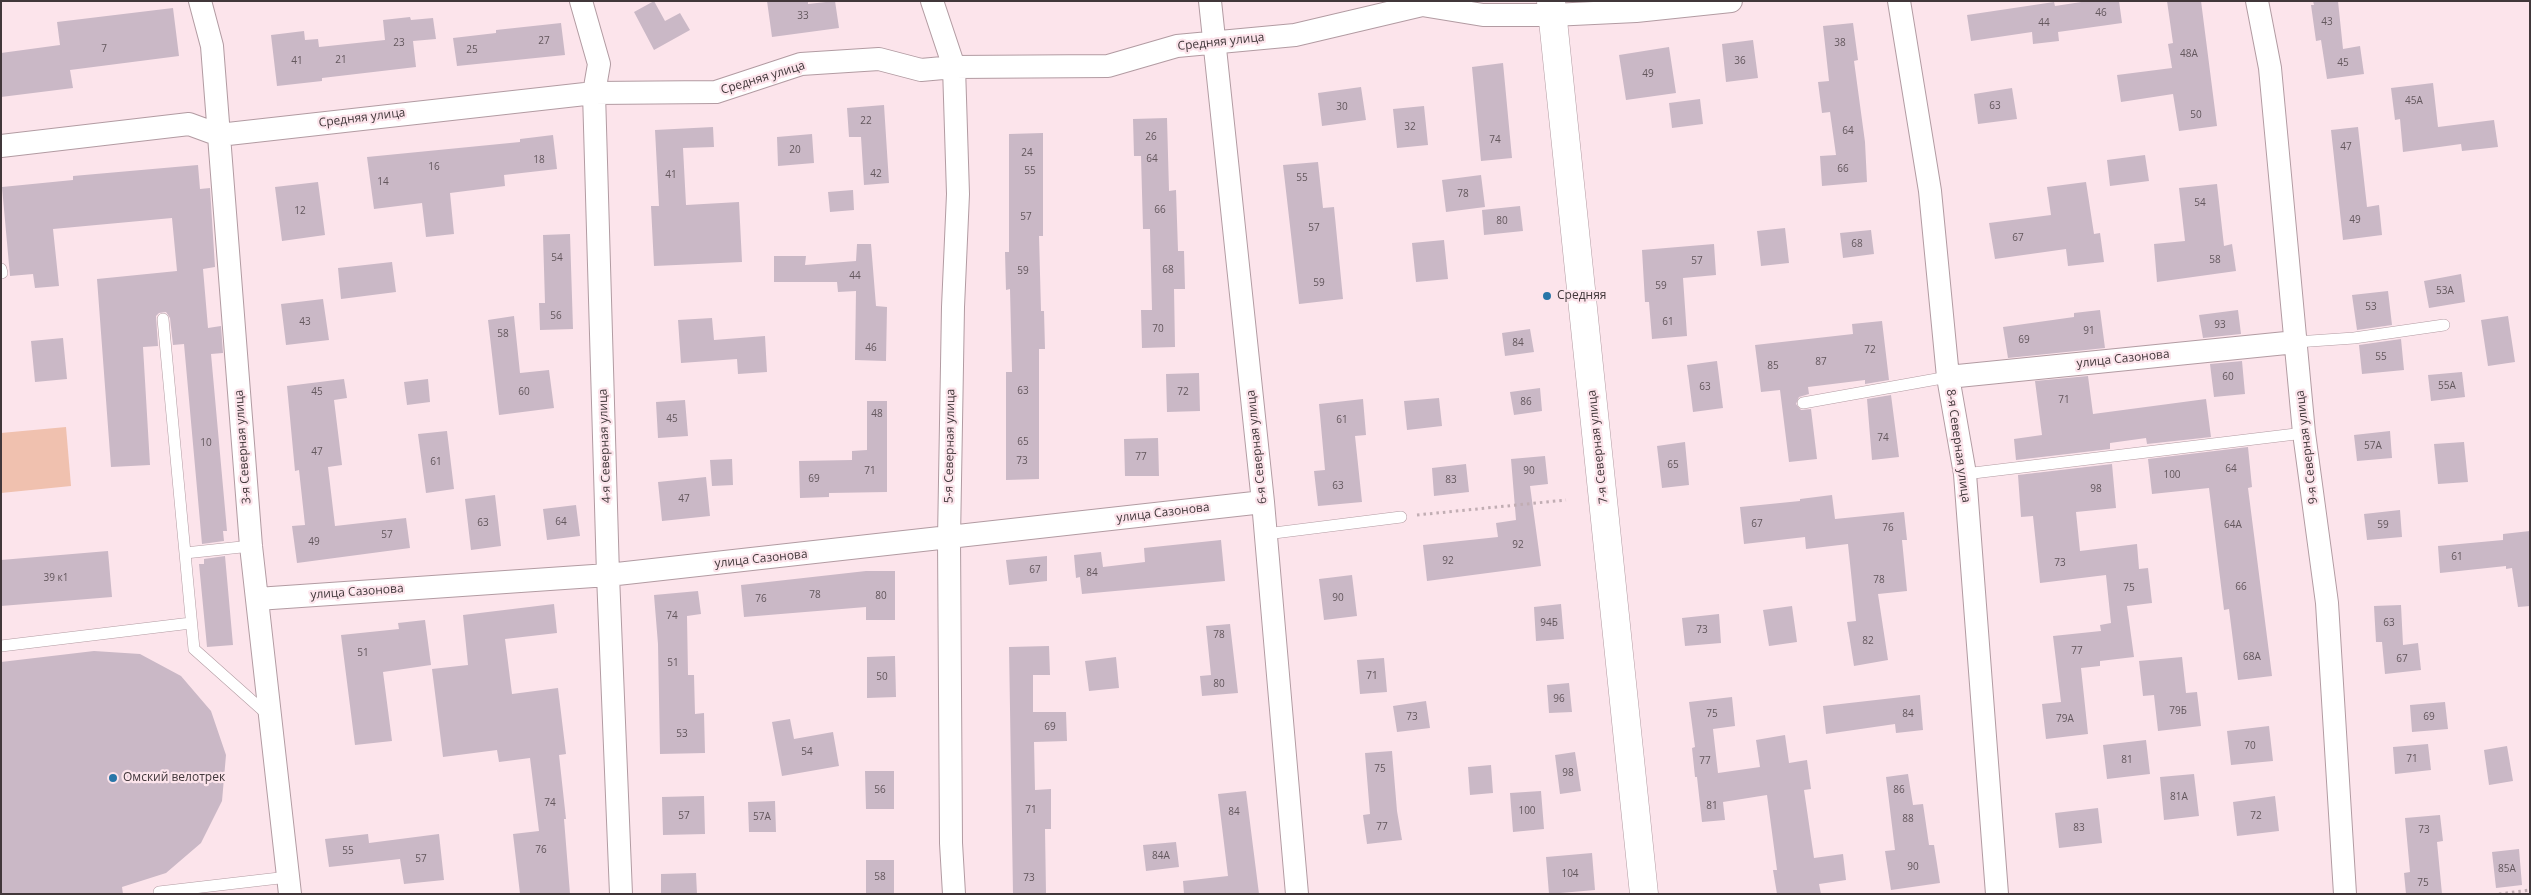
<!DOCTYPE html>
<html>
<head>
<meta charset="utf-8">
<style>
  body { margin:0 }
  #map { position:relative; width:2531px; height:895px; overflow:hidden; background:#fce4eb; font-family:"Open Sans",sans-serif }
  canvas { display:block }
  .frame { position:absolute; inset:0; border:2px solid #41373a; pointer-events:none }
</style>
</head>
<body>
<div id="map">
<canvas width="2531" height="895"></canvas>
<div class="frame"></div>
</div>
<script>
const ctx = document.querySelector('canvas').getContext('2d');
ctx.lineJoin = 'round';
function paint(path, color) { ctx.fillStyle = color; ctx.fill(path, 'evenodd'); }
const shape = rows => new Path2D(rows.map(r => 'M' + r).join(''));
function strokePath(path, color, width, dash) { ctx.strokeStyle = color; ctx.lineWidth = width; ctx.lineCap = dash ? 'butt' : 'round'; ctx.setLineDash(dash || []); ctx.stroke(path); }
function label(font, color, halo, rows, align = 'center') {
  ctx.font = font + ' "Open Sans",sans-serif'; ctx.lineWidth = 4.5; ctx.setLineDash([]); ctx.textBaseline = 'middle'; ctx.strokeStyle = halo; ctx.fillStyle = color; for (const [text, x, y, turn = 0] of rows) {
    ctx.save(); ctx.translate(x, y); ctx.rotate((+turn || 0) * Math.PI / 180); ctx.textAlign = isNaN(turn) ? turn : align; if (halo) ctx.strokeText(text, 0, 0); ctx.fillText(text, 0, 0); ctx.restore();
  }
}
paint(shape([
  [66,427,71,486,1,493,1,433]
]), '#f0c1af');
paint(shape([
  [654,1,665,21,680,13,690,30,654,50,634,12],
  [767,1,808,1,808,4,835,1,839,28,772,37],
  [2088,1,2119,1,2122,23,2058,32,2059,41,2033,44,2032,32,1971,41,1967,15,2054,2,2055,6],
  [2167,1,2201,1,2217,126,2179,131,2173,94,2121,102,2117,75,2172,68,2168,44,2173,43],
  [2313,1,2338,1,2343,49,2360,46,2364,74,2327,79,2321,40,2316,41,2311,5,2314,5],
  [173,8,179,56,70,70,73,88,1,97,1,53,60,45,57,22],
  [410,17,411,20,433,18,436,39,413,41,416,67,322,78,322,81,277,86,271,35,304,31,305,40,318,39,319,47,385,40,383,20],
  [561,23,565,55,457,66,453,38,496,33,496,30],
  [1853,23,1858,60,1854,61,1865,142,1867,182,1822,186,1820,156,1836,155,1830,112,1822,113,1818,82,1829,81,1823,26],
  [1753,40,1758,78,1726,82,1722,44],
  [1669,47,1676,93,1626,100,1619,55],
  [1503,63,1512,158,1481,161,1472,67],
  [2433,83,2438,127,2494,120,2498,147,2462,151,2461,144,2403,152,2400,119,2395,120,2391,88],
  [1361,87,1366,120,1322,126,1318,93],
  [2012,88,2017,119,1978,124,1974,94],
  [1700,99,1703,124,1672,128,1669,103],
  [884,105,889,183,864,185,861,137,849,137,847,108],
  [1424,106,1428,145,1397,148,1393,109],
  [1167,118,1169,191,1176,190,1178,251,1184,251,1185,289,1174,289,1175,347,1142,348,1141,310,1152,310,1150,229,1143,229,1141,156,1134,156,1133,119],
  [713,127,714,147,683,148,686,205,739,202,742,262,654,266,651,206,659,206,655,130],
  [2358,127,2367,207,2379,205,2382,235,2343,240,2331,130],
  [1043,133,1043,236,1039,236,1041,311,1044,311,1045,349,1039,349,1039,479,1006,480,1006,372,1012,372,1010,289,1006,290,1005,252,1009,252,1009,134],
  [812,134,814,163,778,166,777,137],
  [553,135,557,169,504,175,505,186,450,193,454,234,426,237,422,203,374,209,367,157,520,142,520,139],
  [2145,155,2149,181,2110,186,2107,160],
  [1318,162,1323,208,1334,207,1343,299,1299,304,1283,165],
  [198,165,200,189,210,188,215,267,203,269,208,328,221,326,223,353,211,354,227,531,223,531,224,541,202,544,184,344,173,345,170,318,166,312,159,313,156,316,158,346,143,347,150,465,111,467,97,279,177,271,172,218,53,229,59,286,35,288,33,274,10,276,2,187,73,180,73,176],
  [1481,175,1485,207,1446,212,1442,180],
  [318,182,325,235,282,241,275,187],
  [2086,182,2094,234,2100,233,2104,262,2068,266,2066,249,1995,259,1989,223,2051,215,2047,187],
  [2217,184,2224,246,2232,244,2236,271,2157,282,2154,244,2185,241,2179,188],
  [853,190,854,210,830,212,828,192],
  [1520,206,1523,231,1484,235,1482,210],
  [1785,228,1789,263,1761,266,1757,231],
  [1871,230,1874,254,1843,258,1840,233],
  [570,234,573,329,540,330,539,303,545,303,543,235],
  [1444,240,1448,279,1416,282,1412,243],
  [857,244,871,244,876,306,887,307,886,361,855,360,856,291,838,292,837,282,774,282,774,256,806,256,805,265,856,261],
  [1714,244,1716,275,1683,278,1687,336,1652,339,1649,302,1645,302,1642,250],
  [392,262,396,292,341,299,338,268],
  [2461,274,2465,302,2429,308,2424,281],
  [2388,291,2392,325,2357,330,2352,295],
  [323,299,329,340,286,345,281,304],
  [2100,310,2105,348,2008,358,2003,327,2074,317,2074,313],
  [2238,310,2241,334,2203,338,2199,315],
  [514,316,520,373,549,370,554,408,499,415,488,320],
  [2508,316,2515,362,2488,366,2481,320],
  [712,318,714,340,765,336,767,372,738,374,737,359,681,363,678,320],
  [1882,321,1889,380,1865,384,1865,380,1808,387,1809,394,1799,397,1796,404,1801,410,1811,409,1817,459,1789,462,1780,390,1761,392,1755,345,1853,334,1852,324],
  [1530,329,1534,352,1505,356,1502,333],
  [63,338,67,379,35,382,31,341],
  [2401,339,2404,370,2362,374,2359,345],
  [1717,361,1723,408,1693,412,1687,365],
  [2242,361,2245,394,2214,397,2210,364],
  [2462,372,2465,397,2431,401,2428,375],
  [1199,373,1200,411,1167,412,1166,374],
  [2088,376,2093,414,2206,399,2211,437,2147,444,2146,438,2110,443,2110,449,2016,460,2014,439,2042,435,2035,381],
  [344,379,347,398,334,400,342,465,328,467,335,526,406,518,410,548,297,563,292,526,305,525,299,470,295,471,287,386],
  [428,379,430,402,407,405,404,382],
  [1540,388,1542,411,1514,415,1510,392],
  [1891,395,1899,457,1872,460,1867,399],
  [1439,398,1442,426,1407,430,1404,401],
  [1363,399,1366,435,1355,436,1362,502,1318,506,1314,471,1325,470,1319,404],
  [685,400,688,436,658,438,656,402],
  [867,401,887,401,887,492,829,493,829,497,800,498,799,461,852,460,852,451,867,450],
  [447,431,454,489,426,493,418,434],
  [2390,431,2392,458,2357,461,2354,435],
  [1158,438,1159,476,1125,476,1124,439],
  [1685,442,1689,485,1662,488,1657,446],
  [2464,442,2468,482,2438,484,2434,444],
  [2248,447,2252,487,2248,488,2272,676,2238,680,2229,609,2224,610,2209,488,2152,494,2148,459],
  [1545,456,1548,484,1530,486,1541,566,1427,581,1423,545,1498,537,1496,523,1516,520,1511,459],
  [732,459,733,485,712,486,710,460],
  [1466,464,1469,492,1434,496,1432,468],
  [2112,464,2116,508,2076,512,2080,551,2137,544,2139,569,2148,568,2152,603,2127,606,2134,657,2100,661,2100,666,2081,668,2088,734,2046,739,2042,704,2061,702,2053,636,2101,631,2100,625,2111,623,2106,575,2040,583,2033,516,2021,517,2018,475],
  [706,477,710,516,662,521,658,482],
  [495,495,501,546,471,550,465,499],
  [1832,495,1835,519,1904,512,1907,540,1902,540,1907,591,1878,594,1888,660,1854,666,1847,622,1856,621,1848,544,1806,549,1805,537,1744,544,1740,507,1800,501,1800,499],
  [576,505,580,536,547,540,543,509],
  [2400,510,2402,537,2367,540,2364,514],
  [2530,531,2530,606,2518,607,2512,568,2506,569,2506,566,2440,573,2438,546,2503,540,2503,534],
  [1221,540,1225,581,1082,594,1080,577,1076,578,1074,555,1101,552,1103,567,1145,562,1144,548],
  [108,551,112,597,1,606,1,560],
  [225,556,233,645,207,647,199,564,204,564,204,559],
  [1047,556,1047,581,1009,585,1006,560],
  [866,571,895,571,895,620,866,620,866,607,744,617,741,585],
  [1352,575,1357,616,1324,620,1319,579],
  [698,591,701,614,687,616,688,675,694,675,695,714,704,713,705,753,660,754,658,644,654,595],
  [554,604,557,633,505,639,512,694,558,688,566,754,559,755,566,819,564,819,570,894,520,894,513,834,539,831,530,758,499,762,497,750,443,757,432,669,468,665,463,615],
  [1561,604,1564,639,1536,641,1534,607],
  [2401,605,2403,645,2418,643,2421,670,2385,674,2382,642,2376,642,2374,606],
  [1792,606,1797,642,1769,646,1763,610],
  [1719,614,1721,643,1685,646,1682,618],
  [425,620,431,665,383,672,392,741,355,745,341,635,399,629,398,623],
  [1230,624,1238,693,1202,696,1200,676,1211,675,1206,626],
  [1049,646,1050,675,1033,675,1033,712,1066,712,1067,741,1034,742,1035,790,1051,789,1051,829,1045,829,1046,894,1013,894,1009,647],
  [94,651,140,654,181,676,211,711,226,755,222,801,201,843,166,873,122,887,123,894,1,894,1,662],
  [895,656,896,697,867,698,867,657],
  [1116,657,1119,688,1089,691,1085,661],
  [2182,657,2186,693,2197,692,2201,726,2158,731,2154,695,2143,696,2139,661],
  [1384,658,1387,692,1360,694,1357,660],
  [1569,683,1572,712,1549,713,1547,685],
  [1920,695,1923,730,1896,733,1895,724,1826,734,1823,706],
  [1732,697,1735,726,1713,729,1718,773,1760,767,1756,740,1785,735,1789,763,1807,760,1811,789,1804,790,1814,858,1843,854,1846,880,1819,884,1821,894,1777,894,1773,870,1777,870,1767,795,1723,802,1725,820,1702,822,1697,777,1695,777,1692,748,1695,747,1689,702],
  [1426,701,1430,728,1397,732,1393,706],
  [2445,702,2448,729,2412,732,2410,705],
  [790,719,794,739,833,732,839,766,782,776,772,722],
  [2269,726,2273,761,2231,765,2227,731],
  [2146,740,2150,774,2107,779,2103,745],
  [2428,744,2431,770,2395,774,2393,747],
  [2507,746,2513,781,2489,785,2484,750],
  [1392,751,1397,811,1402,840,1367,844,1363,815,1370,814,1365,753],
  [1575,752,1581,791,1560,794,1555,755],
  [1491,765,1493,793,1470,795,1468,767],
  [865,771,894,771,894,809,866,809],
  [1908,774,1913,805,1923,804,1929,845,1934,845,1940,883,1891,890,1885,851,1895,850,1886,777],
  [2194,774,2199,816,2164,820,2160,777],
  [1246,791,1259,894,1184,894,1183,881,1228,876,1218,794],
  [1541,791,1544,829,1513,832,1510,793],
  [704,796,705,834,663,835,662,797],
  [2275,796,2279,831,2237,836,2233,802],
  [775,801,776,832,749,832,748,802],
  [2098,808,2102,843,2059,848,2055,813],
  [2440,815,2443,841,2437,842,2442,894,2406,894,2404,873,2410,872,2405,818],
  [368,834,369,843,439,834,444,880,404,884,400,859,329,867,325,839],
  [1176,842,1179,867,1146,871,1143,845],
  [2519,849,2522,885,2496,888,2492,852],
  [1592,853,1595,890,1549,894,1546,857],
  [866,860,894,860,894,894,866,894],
  [696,873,697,894,661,894,661,874]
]), '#cab8c6');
const lane = shape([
  [1,269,2,273],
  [163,319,194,649,268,715],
  [2296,342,2354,338,2444,325],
  [1803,403,1948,377],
  [1965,474,2304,433],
  [1266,534,1401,517],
  [185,553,251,546],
  [1,646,191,623],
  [159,892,288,877]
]);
const street = shape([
  [200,1,212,46,251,546,290,894],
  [581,1,599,64,594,93,608,575,621,894],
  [932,1,954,67,958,194,953,307,949,539,951,843,954,894],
  [1210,1,1263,502,1297,894],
  [1899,1,1930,191,1948,377,1965,474,1997,894],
  [2257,1,2270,68,2304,433,2327,603,2345,894],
  [1,146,189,124,219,135,594,93,716,92,801,64,879,59,921,70,954,67,1108,66,1177,46,1295,35,1422,5,1483,15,1552,15,1636,11,1731,1],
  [1948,377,2296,342],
  [257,599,608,575,1263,502]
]);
const primary = shape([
  [1551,1,1644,894]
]);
strokePath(lane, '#b29ba2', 12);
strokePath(street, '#b29ba2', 24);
strokePath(primary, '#b29ba2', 29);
strokePath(shape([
  [1417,515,1566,500],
  [2499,894,2530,890]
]), '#c1adb3', 3, [2.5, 4]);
strokePath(lane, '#fff', 11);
strokePath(street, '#fff', 22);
strokePath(primary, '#fff', 28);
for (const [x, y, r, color] of [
  [1547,296,5,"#2976a8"],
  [113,778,5,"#2976a8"]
]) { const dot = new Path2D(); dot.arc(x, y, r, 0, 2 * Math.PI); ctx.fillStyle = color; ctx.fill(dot); strokePath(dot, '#fce4eb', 2); }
label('10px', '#63575d', null, [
  ["46",2101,13],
  ["33",803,16],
  ["43",2327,22],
  ["44",2044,23],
  ["27",544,41],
  ["23",399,43],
  ["38",1840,43],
  ["7",104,49],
  ["25",472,50],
  ["48A",2189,54],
  ["21",341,60],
  ["41",297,61],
  ["36",1740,61],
  ["45",2343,63],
  ["49",1648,74],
  ["45А",2414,101],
  ["63",1995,106],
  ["30",1342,107],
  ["50",2196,115],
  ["22",866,121],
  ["32",1410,127],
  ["64",1848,131],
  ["26",1151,137],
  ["74",1495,140],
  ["47",2346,147],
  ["20",795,150],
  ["24",1027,153],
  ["64",1152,159],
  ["18",539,160],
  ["16",434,167],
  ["66",1843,169],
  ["55",1030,171],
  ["42",876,174],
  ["41",671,175],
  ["55",1302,178],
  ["14",383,182],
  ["78",1463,194],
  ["54",2200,203],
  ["66",1160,210],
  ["12",300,211],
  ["57",1026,217],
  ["49",2355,220],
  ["80",1502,221],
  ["57",1314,228],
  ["67",2018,238],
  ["68",1857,244],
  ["54",557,258],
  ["58",2215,260],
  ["57",1697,261],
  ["68",1168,270],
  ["59",1023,271],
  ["44",855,276],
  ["59",1319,283],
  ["59",1661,286],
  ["53A",2445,291],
  ["53",2371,307],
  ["56",556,316],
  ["43",305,322],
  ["61",1668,322],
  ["93",2220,325],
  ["70",1158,329],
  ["91",2089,331],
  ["58",503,334],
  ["69",2024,340],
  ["84",1518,343],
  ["46",871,348],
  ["72",1870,350],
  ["55",2381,357],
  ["87",1821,362],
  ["85",1773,366],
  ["60",2228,377],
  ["55A",2447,386],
  ["63",1705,387],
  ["63",1023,391],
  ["45",317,392],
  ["60",524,392],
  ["72",1183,392],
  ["71",2064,400],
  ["86",1526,402],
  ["48",877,414],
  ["45",672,419],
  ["61",1342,420],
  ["74",1883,438],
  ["65",1023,442],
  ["10",206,443],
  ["57A",2373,446],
  ["47",317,452],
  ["77",1141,457],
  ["73",1022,461],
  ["61",436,462],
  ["65",1673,465],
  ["64",2231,469],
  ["71",870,471],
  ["90",1529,471],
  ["100",2172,475],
  ["69",814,479],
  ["83",1451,480],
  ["63",1338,486],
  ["98",2096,489],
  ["47",684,499],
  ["64",561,522],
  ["63",483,523],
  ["67",1757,524],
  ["64А",2233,525],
  ["59",2383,525],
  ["76",1888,528],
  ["57",387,535],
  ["49",314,542],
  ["92",1518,545],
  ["61",2457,557],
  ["92",1448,561],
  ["73",2060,563],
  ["67",1035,570],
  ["84",1092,573],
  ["39 к1",56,578],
  ["78",1879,580],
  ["66",2241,587],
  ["75",2129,588],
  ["78",815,595],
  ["80",881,596],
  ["90",1338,598],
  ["76",761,599],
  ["74",672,616],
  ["94Б",1549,623],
  ["63",2389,623],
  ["73",1702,630],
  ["78",1219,635],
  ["82",1868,641],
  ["77",2077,651],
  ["51",363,653],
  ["68A",2252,657],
  ["67",2402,659],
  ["51",673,663],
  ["71",1372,676],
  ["50",882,677],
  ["80",1219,684],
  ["96",1559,699],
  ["79Б",2178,711],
  ["75",1712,714],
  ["84",1908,714],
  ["73",1412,717],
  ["69",2429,717],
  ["79A",2065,719],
  ["69",1050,727],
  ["53",682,734],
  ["70",2250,746],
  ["54",807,752],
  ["71",2412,759],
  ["81",2127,760],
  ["77",1705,761],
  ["75",1380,769],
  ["98",1568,773],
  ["56",880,790],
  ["86",1899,790],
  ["81A",2179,797],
  ["74",550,803],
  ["81",1712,806],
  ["71",1031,810],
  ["100",1527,811],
  ["84",1234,812],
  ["57",684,816],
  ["72",2256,816],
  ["57А",762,817],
  ["88",1908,819],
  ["77",1382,827],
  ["83",2079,828],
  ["73",2424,830],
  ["76",541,850],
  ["55",348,851],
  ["84А",1161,856],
  ["57",421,859],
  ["90",1913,867],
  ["85A",2507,869],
  ["104",1570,874],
  ["58",880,877],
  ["73",1029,878],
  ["75",2423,883]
]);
label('12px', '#41373a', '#fce4eb', [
  ["Средняя улица",1221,42,-6],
  ["Средняя улица",763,78,-17],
  ["Средняя улица",362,118,-7],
  ["улица Сазонова",2123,359,-6],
  ["4-я Северная улица",605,446,-92],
  ["5-я Северная улица",950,446,-89],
  ["8-я Северная улица",1958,446,82],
  ["3-я Северная улица",243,447,-94],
  ["6-я Северная улица",1257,447,-96],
  ["7-я Северная улица",1598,447,-96],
  ["9-я Северная улица",2307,447,-97],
  ["улица Сазонова",1163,513,-7],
  ["улица Сазонова",761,559,-6],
  ["улица Сазонова",357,592,-4]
]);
label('12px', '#41373a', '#fce4eb', [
  ["Средняя",1557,296],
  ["Омский велотрек",123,778]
], 'left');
</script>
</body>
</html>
